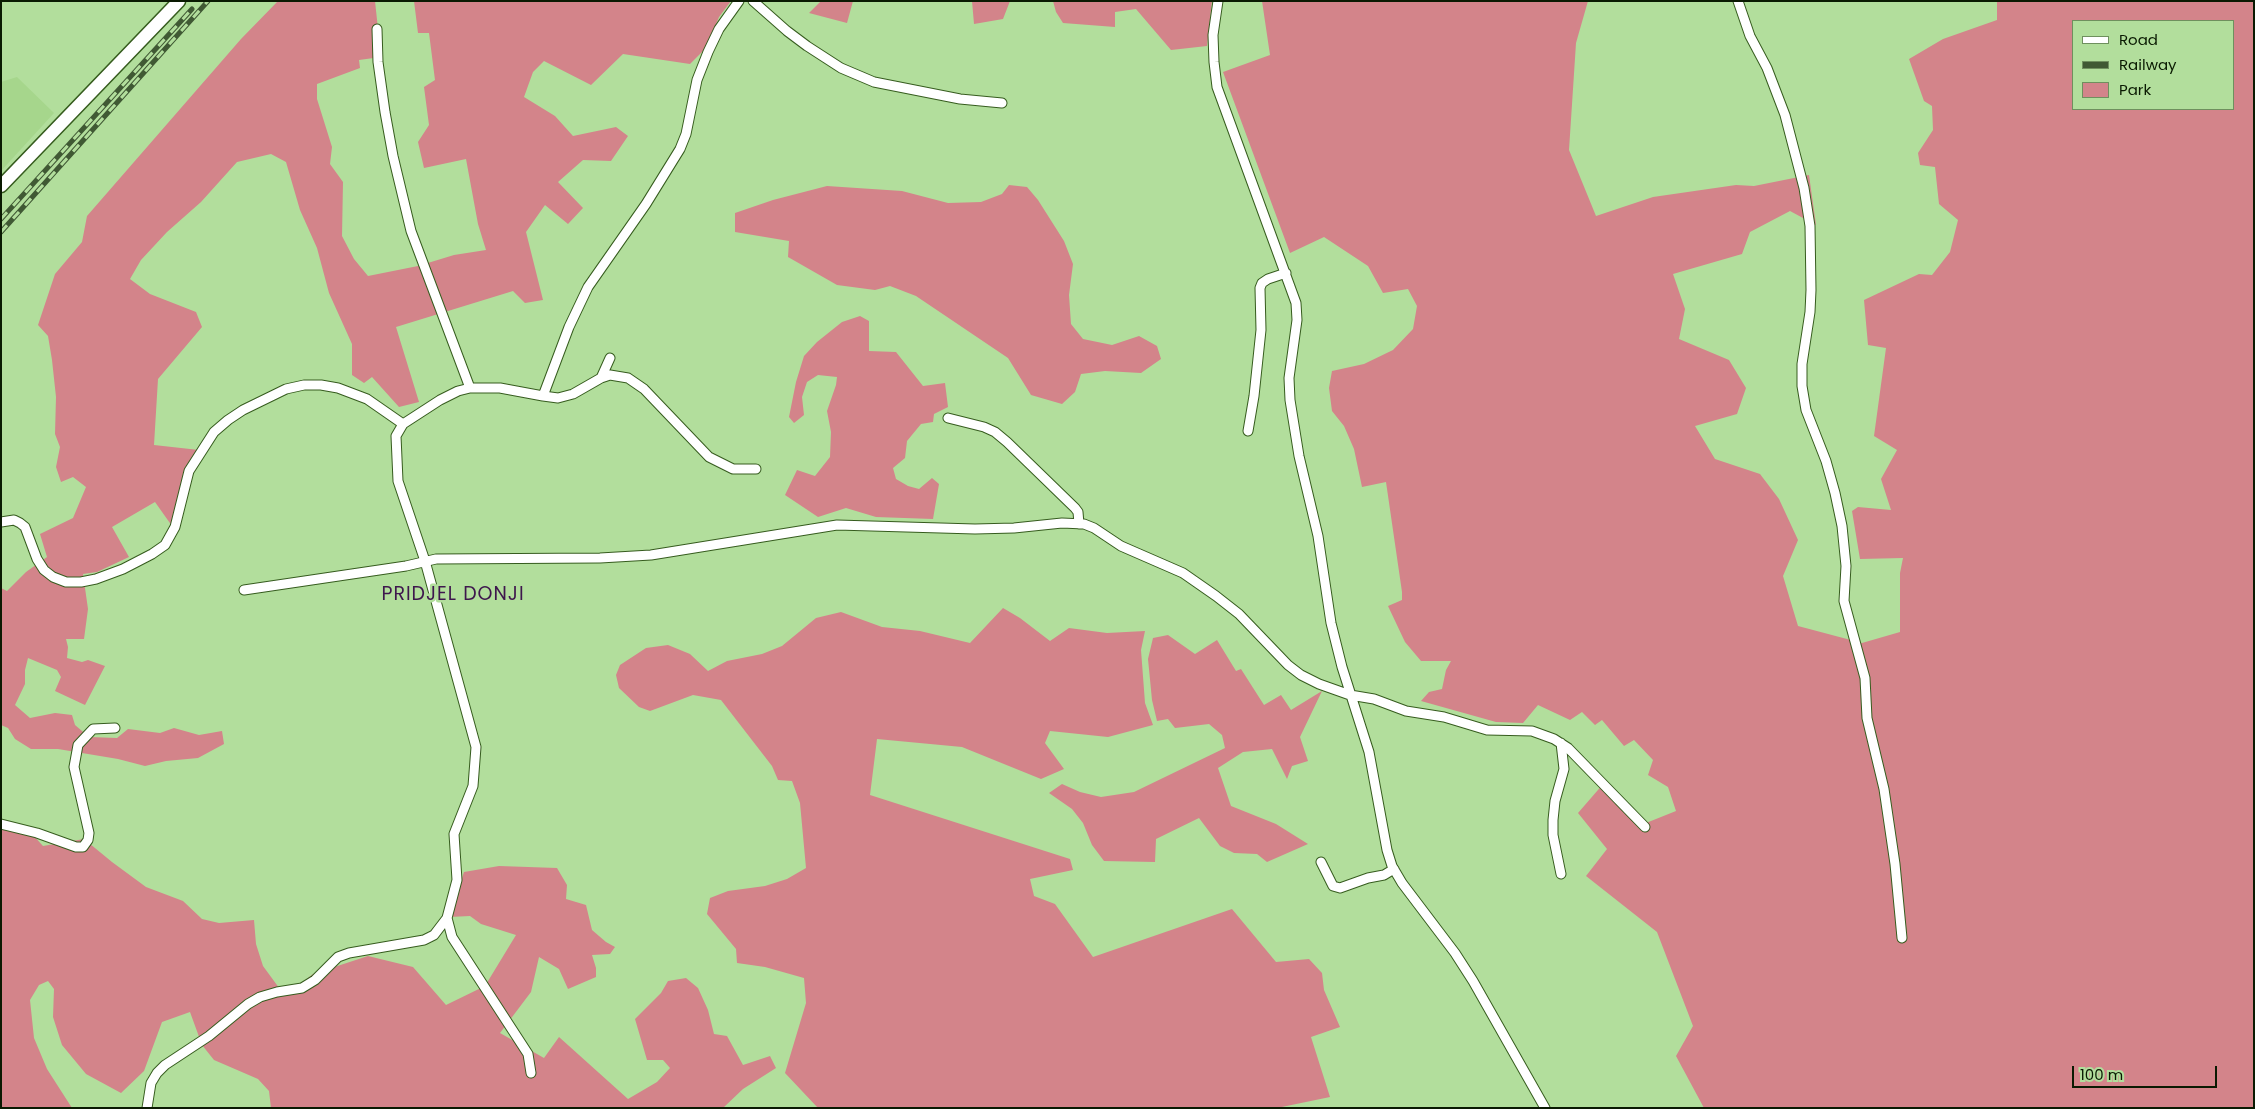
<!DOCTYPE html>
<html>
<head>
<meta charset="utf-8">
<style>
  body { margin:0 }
  #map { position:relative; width:2255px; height:1109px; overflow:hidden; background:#b2de9c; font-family:Poppins,sans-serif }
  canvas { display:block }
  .frame { position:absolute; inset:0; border:2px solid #0a1a02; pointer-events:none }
  .legend { position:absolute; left:2072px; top:20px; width:162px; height:90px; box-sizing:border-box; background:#b2de9c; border:1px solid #6f905e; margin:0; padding:6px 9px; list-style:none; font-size:15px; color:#0a1a02 }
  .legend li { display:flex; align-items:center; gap:10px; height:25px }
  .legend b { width:25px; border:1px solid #6f905e }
  .scale { position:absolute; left:2072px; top:1066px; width:145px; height:22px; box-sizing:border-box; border:2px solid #0a1a02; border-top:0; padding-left:6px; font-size:15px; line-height:18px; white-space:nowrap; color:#0a1a02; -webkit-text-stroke:4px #b2de9c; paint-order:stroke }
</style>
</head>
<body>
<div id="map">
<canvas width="2255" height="1109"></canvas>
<div class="frame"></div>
<ul class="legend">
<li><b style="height:6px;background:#fff"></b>Road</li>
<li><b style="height:6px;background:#405934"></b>Railway</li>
<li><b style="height:14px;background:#d3848a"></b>Park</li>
</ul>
<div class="scale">100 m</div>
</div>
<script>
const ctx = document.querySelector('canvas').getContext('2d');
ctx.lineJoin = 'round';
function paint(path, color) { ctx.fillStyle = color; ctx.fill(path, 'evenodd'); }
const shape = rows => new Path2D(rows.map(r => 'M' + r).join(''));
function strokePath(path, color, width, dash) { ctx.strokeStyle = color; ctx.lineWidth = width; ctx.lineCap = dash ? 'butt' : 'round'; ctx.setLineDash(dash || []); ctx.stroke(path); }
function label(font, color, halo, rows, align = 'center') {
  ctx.font = font + ' Poppins,sans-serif'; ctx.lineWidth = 5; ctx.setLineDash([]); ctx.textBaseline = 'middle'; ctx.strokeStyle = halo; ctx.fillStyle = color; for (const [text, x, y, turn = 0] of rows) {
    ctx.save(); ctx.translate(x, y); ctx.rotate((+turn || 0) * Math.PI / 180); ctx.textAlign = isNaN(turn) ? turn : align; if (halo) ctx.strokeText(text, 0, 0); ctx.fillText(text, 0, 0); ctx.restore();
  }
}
paint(shape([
  [17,77,54,113,1,171,1,82]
]), '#a6d68c');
paint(shape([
  [278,1,375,1,381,57,359,60,360,68,317,84,317,99,332,147,330,164,343,182,342,236,354,259,368,276,418,266,454,255,486,250,478,224,466,159,424,168,418,142,429,125,424,87,435,80,429,33,418,33,414,1,731,1,719,17,706,48,690,64,623,54,591,85,544,61,533,72,524,97,555,116,573,136,616,127,628,136,611,161,583,160,558,182,583,208,568,224,545,205,526,232,543,300,525,303,513,291,396,327,419,402,399,407,372,377,364,383,352,375,352,344,329,293,317,248,300,210,286,162,271,154,237,162,201,202,167,232,141,260,130,279,150,294,196,312,202,327,158,379,154,445,199,450,172,526,155,502,112,527,129,557,97,572,83,574,88,609,84,639,66,639,68,647,67,658,82,662,88,660,105,666,85,705,55,691,61,677,57,670,28,658,25,670,25,684,15,705,30,718,55,713,72,715,75,725,89,737,117,738,128,729,160,733,174,728,199,735,222,731,224,744,198,758,166,761,145,766,118,759,58,749,31,749,15,739,8,728,1,725,1,588,7,591,26,572,47,557,40,534,73,518,86,487,73,477,61,482,56,467,60,447,55,434,56,397,52,360,48,336,38,325,55,274,82,242,87,216,241,39],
  [821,1,853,1,847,23,809,13],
  [972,1,1010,1,1003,19,974,24],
  [1053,1,1212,1,1207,46,1171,50,1136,9,1115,12,1115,27,1063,23,1056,12],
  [1262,1,1588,1,1576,43,1569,150,1596,216,1653,197,1736,185,1754,186,1809,175,1816,225,1790,211,1750,232,1742,254,1673,274,1685,309,1679,339,1729,360,1746,388,1737,414,1695,426,1715,459,1760,474,1779,499,1798,540,1783,576,1798,626,1862,643,1900,632,1900,573,1903,558,1860,559,1852,511,1858,507,1891,510,1881,479,1897,450,1874,436,1886,348,1868,345,1864,300,1919,274,1932,275,1950,252,1958,220,1939,204,1935,167,1920,165,1918,153,1933,130,1932,106,1924,101,1909,59,1943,39,1997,20,1997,1,2254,1,2254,1108,1704,1108,1676,1056,1693,1026,1657,932,1586,876,1607,849,1578,813,1604,783,1646,823,1676,811,1668,787,1648,775,1653,760,1634,740,1624,746,1602,720,1595,725,1582,712,1570,720,1538,705,1523,723,1496,722,1421,701,1429,692,1442,689,1446,670,1451,661,1421,661,1405,642,1388,606,1402,600,1402,592,1386,482,1362,487,1354,449,1344,426,1332,411,1329,388,1332,371,1364,364,1393,350,1413,329,1417,306,1408,289,1383,293,1368,266,1324,237,1290,253,1223,72,1270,55],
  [2074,21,2234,21,2234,109,2074,109],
  [1009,185,1027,187,1038,200,1064,241,1073,264,1069,295,1071,324,1083,339,1112,345,1139,336,1157,346,1161,359,1141,373,1105,371,1081,374,1075,392,1062,404,1031,395,1008,358,916,296,890,286,875,290,837,285,788,257,789,241,735,232,735,213,773,200,827,186,902,191,948,203,981,202,1002,194],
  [860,316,869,321,869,351,896,352,923,386,945,383,948,407,934,414,933,422,921,424,907,441,905,458,893,468,896,479,908,486,919,489,932,478,939,484,933,519,876,517,846,508,818,517,785,495,797,470,815,476,830,457,831,432,827,411,836,385,837,377,818,375,807,382,802,397,804,415,794,423,789,417,796,382,804,356,817,342,842,322],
  [1003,608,1020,618,1050,641,1069,628,1107,633,1145,631,1141,650,1145,703,1153,725,1108,737,1050,731,1045,743,1064,769,1041,779,962,747,877,739,870,795,1070,859,1073,870,1030,879,1034,896,1055,904,1093,957,1232,909,1276,962,1309,959,1322,973,1324,990,1340,1027,1311,1037,1330,1097,1277,1108,818,1108,785,1073,806,1003,804,978,765,967,737,963,736,949,707,914,710,898,728,891,765,886,787,879,806,868,800,803,792,781,778,780,772,766,721,700,693,695,650,711,639,707,619,688,616,675,620,665,646,648,668,645,690,654,708,671,727,661,762,654,782,646,816,618,841,612,882,627,920,631,970,643],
  [1168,635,1195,654,1217,640,1236,671,1241,669,1264,705,1281,695,1291,710,1322,691,1300,737,1308,761,1292,766,1287,779,1272,749,1243,752,1218,768,1231,806,1276,824,1308,844,1267,862,1257,854,1234,853,1220,846,1199,818,1156,839,1155,862,1104,861,1092,845,1083,823,1072,809,1049,793,1062,784,1080,792,1101,797,1134,792,1225,748,1222,735,1209,724,1175,728,1168,719,1157,721,1152,700,1148,659,1153,638],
  [1,819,33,835,43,846,84,839,112,862,146,887,183,901,202,919,219,923,254,920,256,944,263,966,285,996,313,974,368,956,413,967,446,1005,485,986,516,935,481,924,470,916,449,917,464,872,499,866,557,868,567,885,566,899,586,905,592,930,606,942,615,947,610,954,592,955,596,968,596,977,568,989,559,969,539,957,531,992,500,1033,544,1058,559,1037,628,1099,657,1082,670,1068,663,1060,647,1060,635,1019,661,993,668,981,686,978,698,988,708,1010,714,1034,727,1036,743,1065,770,1056,776,1068,743,1089,723,1108,271,1108,269,1091,258,1079,214,1060,202,1045,190,1012,162,1022,144,1071,121,1093,86,1074,62,1045,53,1017,54,989,48,981,39,985,30,1000,34,1038,47,1069,72,1108,1,1108]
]), '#d3848a');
const minor = shape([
  [753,1,787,31,807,46,841,68,874,82,960,99,1002,103],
  [1218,1,1213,35,1214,62,1217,87,1296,303,1297,320,1289,378,1290,400,1299,456,1318,536,1331,623,1342,667,1369,752,1387,850,1392,866,1402,883,1455,953,1473,981,1545,1108],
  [1738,1,1750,36,1767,68,1785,115,1804,188,1810,226,1811,290,1810,312,1802,364,1802,386,1806,410,1826,461,1835,493,1842,526,1846,566,1844,601,1865,678,1867,718,1884,789,1895,864,1902,938],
  [377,29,378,62,385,112,393,156,411,231,470,388],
  [601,378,610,358],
  [543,396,558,398,573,394,601,378,610,375,628,378,644,389,709,457,733,469,756,469],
  [948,418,984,427,995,432,1007,442,1075,508,1078,512,1079,524],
  [1248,431,1254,396,1261,330,1260,288,1262,283,1268,279,1286,273],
  [1,522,14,520,20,523,25,527,37,559,44,570,53,577,66,582,81,582,96,579,123,569,152,554,165,545,175,527,189,471,214,432,228,420,243,410,286,389,304,385,321,385,338,388,367,399,403,424,440,400,458,391,470,388,500,388,543,396,569,327,588,287,646,204,680,149,686,134,697,80,708,52,719,29,739,1],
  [244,590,406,566,436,559,600,558,651,555,837,525,975,529,1014,528,1062,523,1084,524,1094,528,1121,546,1183,573,1216,596,1239,614,1288,665,1301,675,1319,684,1350,695,1374,699,1406,711,1444,717,1487,730,1532,731,1554,739,1568,748,1645,827],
  [1561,743,1564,769,1555,801,1553,820,1553,835,1561,874],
  [1,824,37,833,76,847,83,847,88,840,89,833,74,767,78,745,93,729,115,728],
  [1321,862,1333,886,1340,888,1368,878,1384,875,1394,869],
  [447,918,452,937,528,1054,531,1073],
  [147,1108,151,1083,157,1073,165,1065,209,1036,248,1004,260,997,277,992,302,988,315,980,338,957,349,953,424,940,434,935,447,918,457,880,454,834,473,786,476,747,425,561,398,481,396,436,403,424]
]);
const secondary = shape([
  [1,186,179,1]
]);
strokePath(minor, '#365c1e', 11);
strokePath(secondary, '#365c1e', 15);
strokePath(minor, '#fff', 9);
strokePath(secondary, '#fff', 12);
const rail = shape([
  [1,219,192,9],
  [1,232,208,1]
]);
strokePath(rail, '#405934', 5);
strokePath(rail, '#b2de9c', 3, [9]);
ctx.letterSpacing = '1px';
label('19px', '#3e174d', '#b2de9c', [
  ["PRIDJEL DONJI",453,595]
]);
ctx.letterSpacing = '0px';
</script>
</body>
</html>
